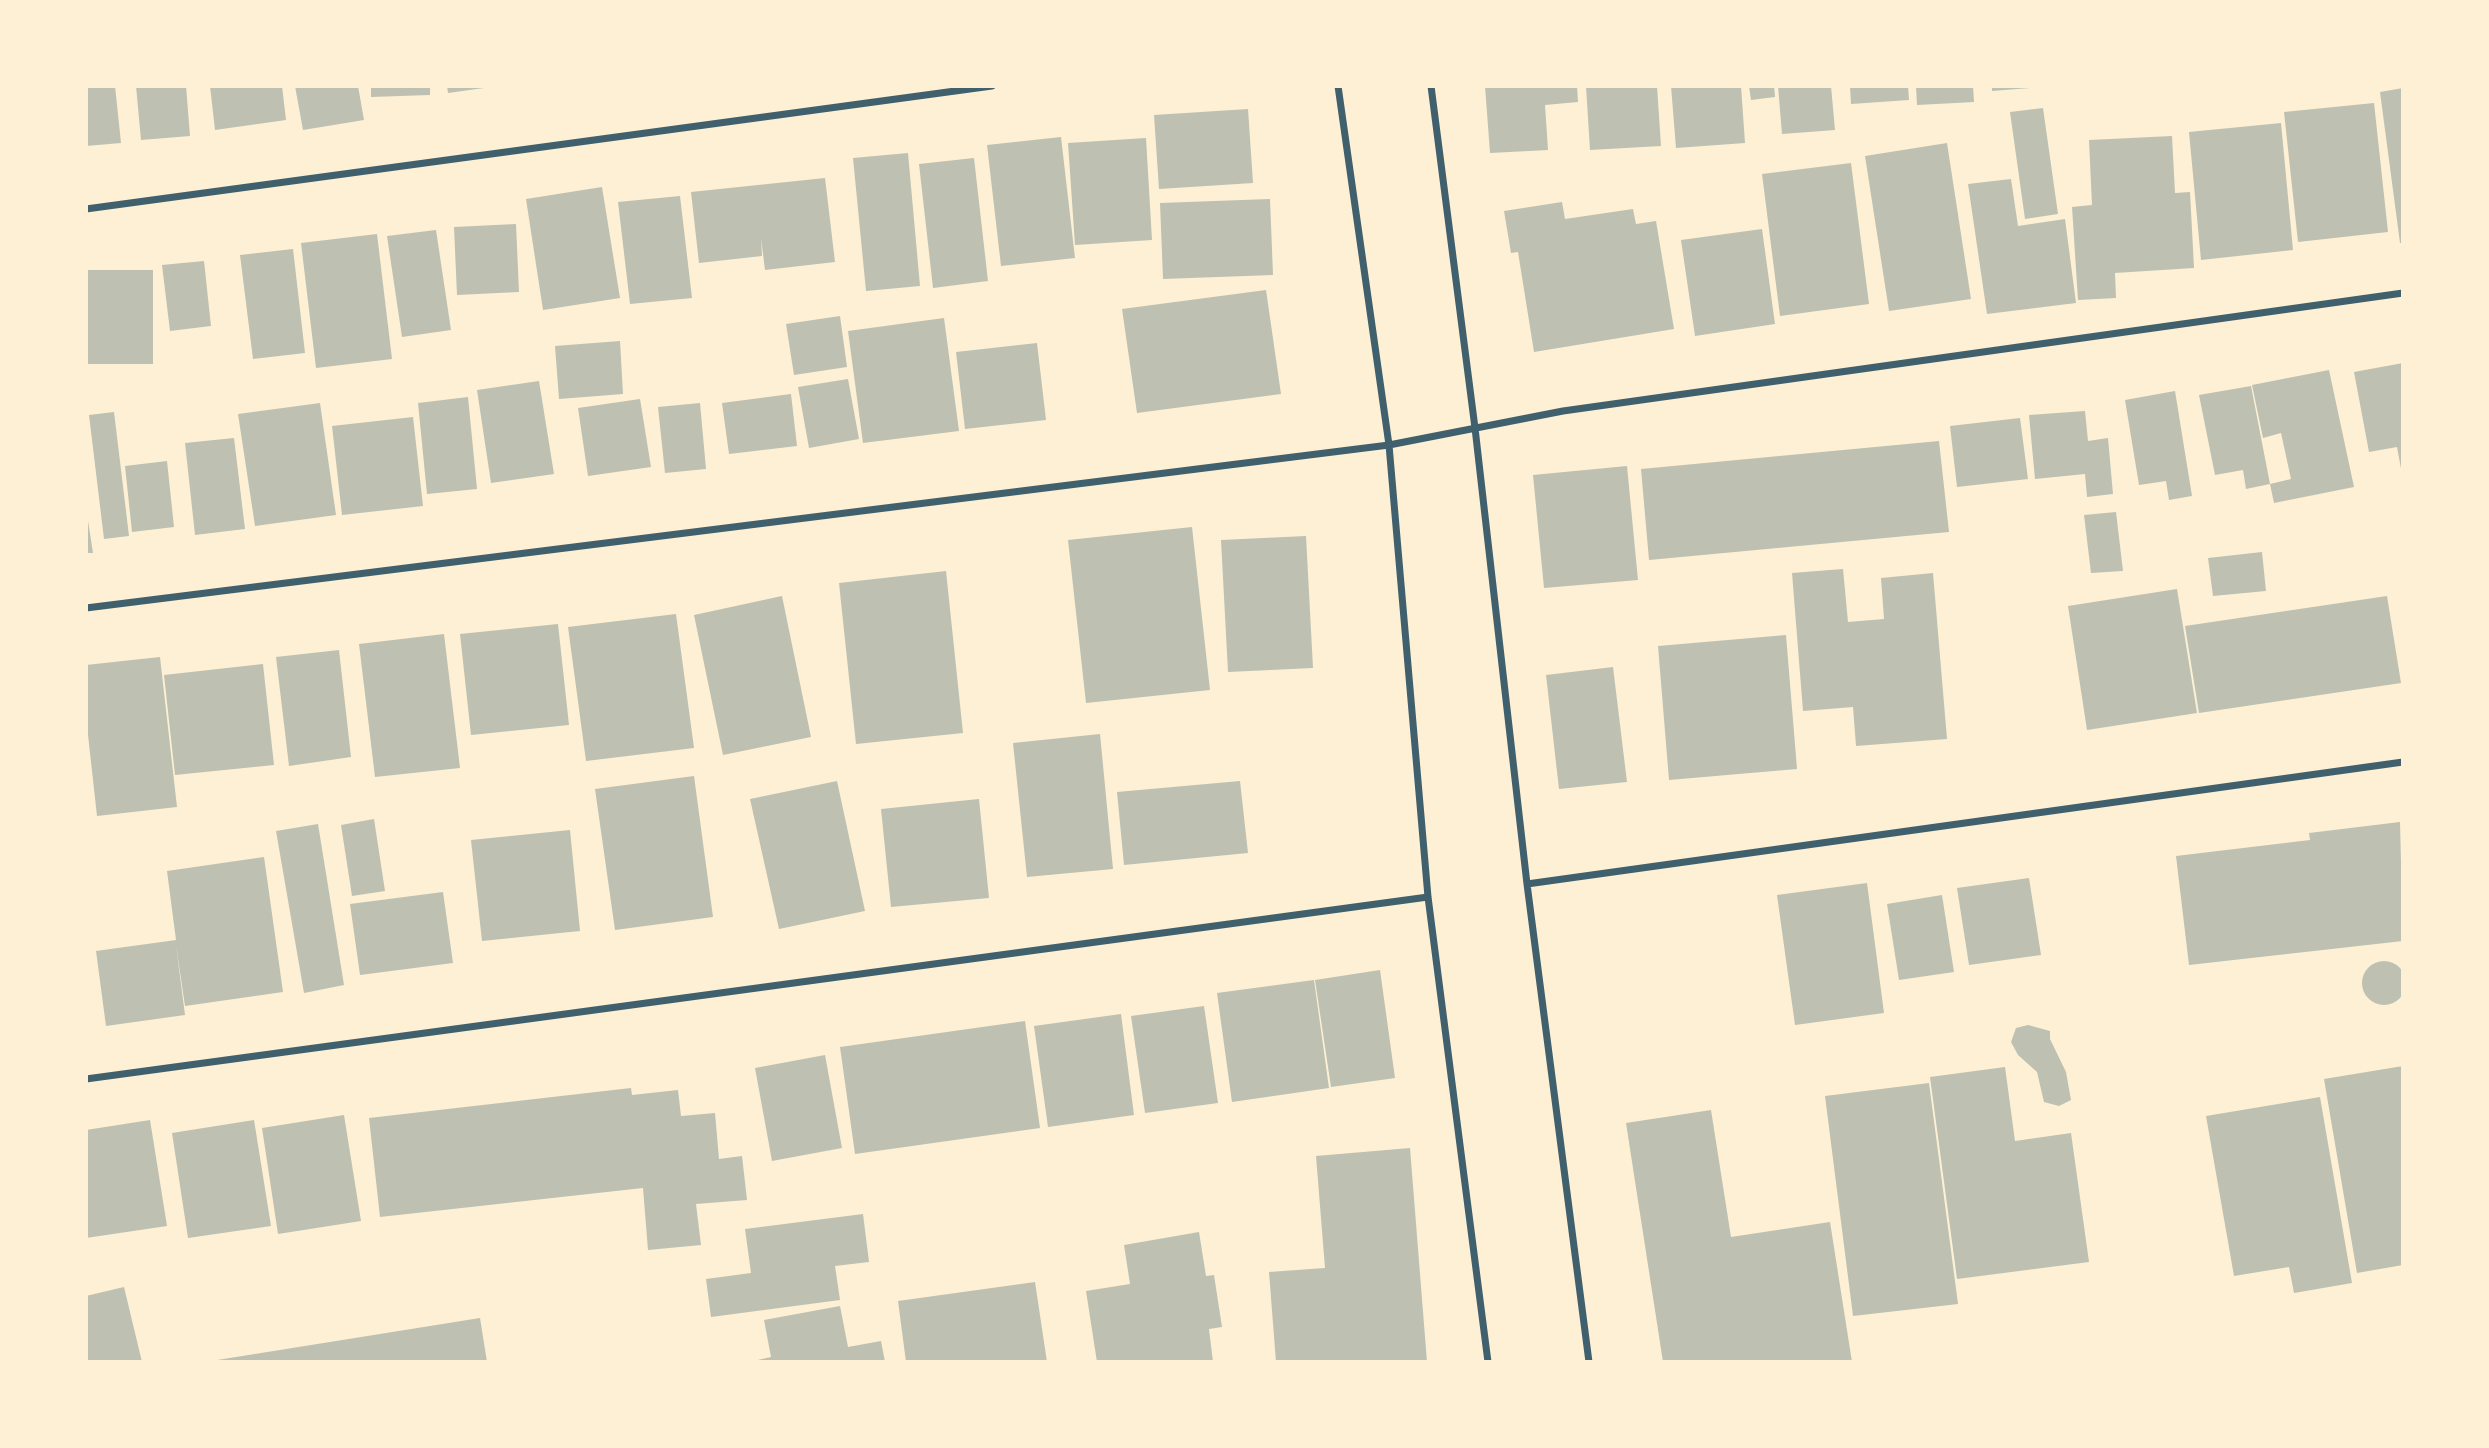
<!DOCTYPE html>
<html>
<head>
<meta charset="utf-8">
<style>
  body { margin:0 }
  #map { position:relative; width:2489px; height:1448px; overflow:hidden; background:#fdf0d5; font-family:Ubuntu,sans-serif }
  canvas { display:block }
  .frame { position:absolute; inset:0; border:88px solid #fdf0d5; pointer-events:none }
</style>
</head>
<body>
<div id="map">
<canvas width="2489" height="1448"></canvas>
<div class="frame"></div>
</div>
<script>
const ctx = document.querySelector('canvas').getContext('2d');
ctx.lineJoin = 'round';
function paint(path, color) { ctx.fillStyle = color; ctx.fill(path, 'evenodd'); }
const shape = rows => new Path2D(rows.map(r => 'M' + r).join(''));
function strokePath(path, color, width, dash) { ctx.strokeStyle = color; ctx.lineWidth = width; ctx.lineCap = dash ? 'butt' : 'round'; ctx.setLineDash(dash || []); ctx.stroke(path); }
paint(shape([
  [86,86,115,86,121,143,86,146],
  [136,86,186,86,190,136,141,140],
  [210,86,282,86,286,120,215,130],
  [295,86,358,86,364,120,303,130],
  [371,86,430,86,430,95,371,97],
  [447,86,490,86,491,87,448,93],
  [1485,86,1577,86,1578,102,1545,105,1548,150,1490,153],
  [1586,86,1657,86,1661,146,1590,150],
  [1671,86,1741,86,1745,143,1676,148],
  [1749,86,1774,86,1775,97,1751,100],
  [1778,86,1831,86,1835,130,1782,134],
  [1850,86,1908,86,1909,100,1851,104],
  [1916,86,1973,86,1974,102,1917,105],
  [1992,86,2030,86,2030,88,1992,91],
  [2403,88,2403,243,2400,243,2380,92],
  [2374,103,2388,232,2298,242,2284,112],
  [2043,108,2058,214,2025,219,2010,112],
  [1248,109,1253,183,1159,189,1154,115],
  [2281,123,2293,250,2201,260,2189,132],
  [2172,136,2175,193,2190,192,2194,268,2115,273,2116,298,2078,300,2072,207,2092,205,2089,140],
  [1061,137,1075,258,1001,266,987,145],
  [1146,138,1152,240,1075,245,1068,143],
  [1947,143,1971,299,1889,311,1865,156],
  [908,153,920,286,866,291,853,158],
  [974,158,988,281,933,288,919,164],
  [1851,163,1869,304,1780,316,1762,174],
  [825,178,835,262,765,270,761,238,762,256,699,263,691,192],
  [2011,179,2018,226,2065,219,2076,303,1987,314,1968,184],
  [602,187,620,298,543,310,526,199],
  [680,196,692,298,630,304,618,202],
  [1270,199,1273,275,1163,279,1160,203],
  [1562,202,1565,219,1633,209,1636,224,1656,221,1674,329,1534,352,1518,252,1511,253,1504,211],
  [516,224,519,292,457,295,454,227],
  [1762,229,1775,324,1695,336,1681,240],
  [436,230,451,330,402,337,387,236],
  [377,234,392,359,316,368,301,243],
  [293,249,305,353,253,359,240,255],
  [204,261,211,326,170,331,162,265],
  [86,270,153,270,153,364,86,364],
  [1266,290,1281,394,1137,413,1122,309],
  [840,316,847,367,794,375,786,324],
  [944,318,959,431,863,443,848,331],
  [620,341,623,394,559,399,555,346],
  [1037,343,1046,420,965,429,956,352],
  [2403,363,2403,474,2402,474,2397,447,2369,452,2354,372],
  [2329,370,2354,487,2274,503,2270,484,2291,479,2281,433,2263,438,2252,385],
  [848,379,859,439,809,448,798,387],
  [539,381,554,474,491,483,477,390],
  [2251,386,2270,484,2246,489,2243,470,2215,475,2199,395],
  [2175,391,2192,496,2169,500,2166,481,2139,485,2125,400],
  [791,394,797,446,729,454,722,403],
  [468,397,477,489,427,494,418,403],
  [640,399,651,467,588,476,578,408],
  [320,403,336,515,255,526,238,414],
  [700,403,706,469,665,473,658,407],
  [2085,411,2088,441,2108,438,2113,494,2087,497,2085,474,2035,479,2029,415],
  [114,412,129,536,104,539,89,415],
  [413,417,423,506,342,515,332,426],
  [2020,418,2028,479,1957,487,1950,426],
  [234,438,245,529,195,535,185,443],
  [1939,441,1949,532,1649,560,1641,469],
  [167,461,174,527,132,532,125,466],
  [1627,466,1638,580,1544,588,1533,475],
  [86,508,93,553,86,553],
  [2116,512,2123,571,2091,573,2084,515],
  [1192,527,1210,690,1086,703,1068,540],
  [1306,536,1313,668,1228,672,1221,540],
  [2262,552,2266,591,2213,596,2208,558],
  [1843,569,1848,622,1884,619,1881,578,1933,573,1947,739,1856,746,1853,707,1803,711,1792,573],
  [946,571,963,733,856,744,839,583],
  [2177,589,2197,713,2087,730,2068,606],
  [782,596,811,737,723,755,694,615],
  [2387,596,2401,683,2199,713,2185,626],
  [676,614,694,748,586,761,568,627],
  [558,624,569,725,471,735,460,634],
  [444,634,460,768,375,777,359,644],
  [1786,635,1797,769,1669,780,1658,646],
  [339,650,351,757,289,766,276,657],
  [160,657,177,807,97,816,86,717,86,665],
  [263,664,274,765,175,775,164,675],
  [1613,667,1627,782,1559,789,1546,675],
  [1100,734,1113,869,1027,877,1013,743],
  [694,776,713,917,615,930,595,789],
  [837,781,865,911,779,929,750,799],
  [1240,781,1248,853,1124,865,1117,792],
  [979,799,989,898,891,907,881,809],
  [374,819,385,891,352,896,341,825],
  [2400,822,2403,941,2189,965,2176,856,2310,840,2309,833],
  [318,824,344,985,304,993,276,831],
  [570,830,580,931,482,941,471,840],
  [264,857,283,992,185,1006,176,945,185,1015,106,1026,96,951,176,940,167,871],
  [2029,878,2041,955,1969,965,1957,888],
  [1867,883,1884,1013,1795,1025,1777,895],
  [443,892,453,963,360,975,350,904],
  [1942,895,1954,972,1899,980,1887,904],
  '2362 983a22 22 0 1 1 44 0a22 22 0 1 1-44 0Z',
  [1380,970,1395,1078,1331,1087,1315,980],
  [1314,980,1329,1088,1232,1102,1217,993],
  [1204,1006,1218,1103,1145,1113,1131,1016],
  [1121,1014,1134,1115,1048,1127,1034,1026],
  [1025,1021,1040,1128,855,1154,840,1047],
  [2028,1025,2050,1031,2050,1039,2066,1072,2071,1100,2059,1106,2044,1102,2037,1072,2018,1055,2011,1042,2016,1028],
  [825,1055,842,1148,772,1161,755,1068],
  [2403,1066,2403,1265,2357,1273,2324,1079],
  [2005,1067,2015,1141,2071,1133,2089,1262,1957,1279,1930,1077],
  [1929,1083,1958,1304,1853,1316,1825,1096],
  [631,1088,632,1095,678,1090,681,1116,715,1113,719,1159,742,1156,747,1200,696,1204,701,1245,648,1250,643,1188,380,1217,369,1118],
  [2320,1097,2352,1283,2294,1293,2289,1267,2234,1276,2206,1116],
  [1711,1110,1731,1237,1830,1222,1852,1362,1663,1362,1626,1123],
  [344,1115,361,1221,278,1234,262,1128],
  [150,1120,167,1226,86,1238,86,1130],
  [254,1120,271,1226,188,1238,172,1133],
  [1410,1148,1427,1362,1276,1362,1269,1272,1325,1268,1316,1156],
  [863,1214,869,1262,835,1266,840,1300,711,1317,706,1279,751,1273,745,1229],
  [1199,1232,1206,1276,1214,1275,1222,1327,1209,1329,1213,1362,1097,1362,1086,1291,1130,1284,1124,1245],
  [1035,1282,1047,1362,906,1362,898,1301],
  [124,1287,142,1362,86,1362,86,1296],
  [840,1306,848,1347,881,1341,885,1362,749,1362,771,1357,764,1320],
  [480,1318,487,1362,211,1362,211,1361]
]), '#bec0b2');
strokePath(shape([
  [1338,86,1389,445,1428,897,1488,1362],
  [1431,86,1475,428,1527,884,1589,1362],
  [86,209,992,86],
  [86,608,1389,445,1563,411,2403,293],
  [1527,884,2403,762],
  [86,1079,1428,897]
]), '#3f606c', 7);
</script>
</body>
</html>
